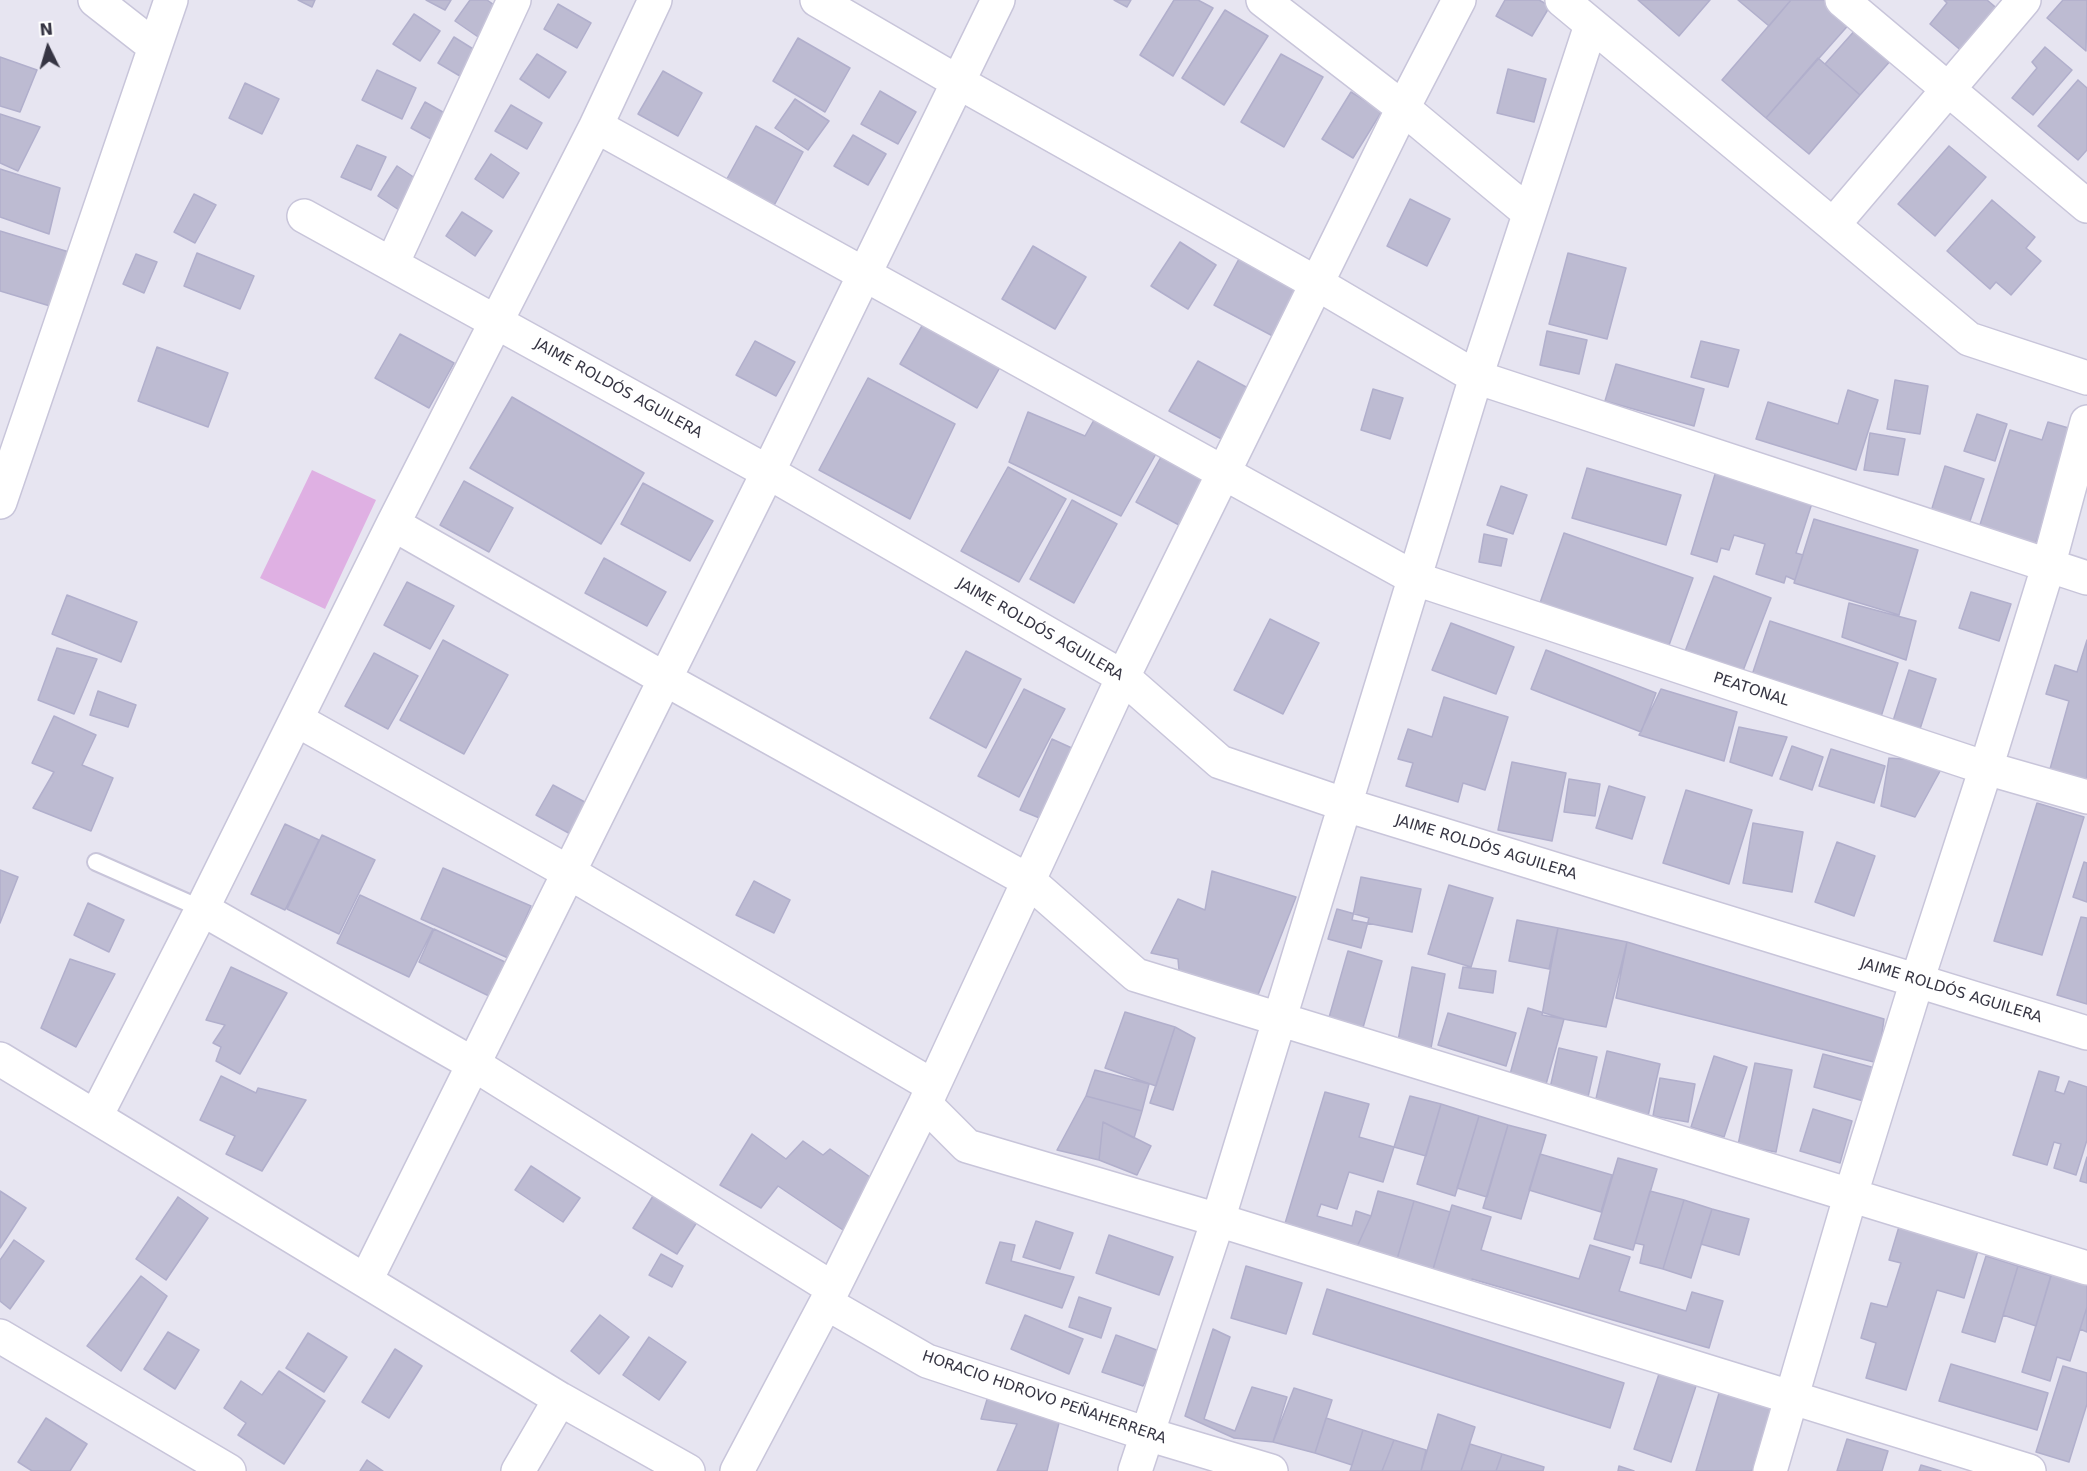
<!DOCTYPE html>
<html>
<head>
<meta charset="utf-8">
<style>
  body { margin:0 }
  #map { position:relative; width:2087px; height:1471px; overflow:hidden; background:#e7e5f1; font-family:"DejaVu Sans",sans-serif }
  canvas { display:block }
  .north { position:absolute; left:18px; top:18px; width:60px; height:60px; -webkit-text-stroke:4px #fff; paint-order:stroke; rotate:355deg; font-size:16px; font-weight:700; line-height:24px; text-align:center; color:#363543 }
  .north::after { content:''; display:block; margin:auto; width:21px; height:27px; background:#363543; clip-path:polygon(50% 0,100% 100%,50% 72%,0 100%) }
</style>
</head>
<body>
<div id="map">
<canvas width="2087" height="1471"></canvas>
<div class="north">N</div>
</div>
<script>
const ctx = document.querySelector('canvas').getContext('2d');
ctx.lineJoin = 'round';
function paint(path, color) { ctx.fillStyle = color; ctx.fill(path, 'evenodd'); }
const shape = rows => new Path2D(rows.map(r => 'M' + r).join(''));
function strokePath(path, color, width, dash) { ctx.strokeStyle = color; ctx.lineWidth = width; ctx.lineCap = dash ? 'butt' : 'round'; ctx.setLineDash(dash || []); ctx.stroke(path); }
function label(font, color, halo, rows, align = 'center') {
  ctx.font = font + ' "DejaVu Sans",sans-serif'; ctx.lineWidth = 5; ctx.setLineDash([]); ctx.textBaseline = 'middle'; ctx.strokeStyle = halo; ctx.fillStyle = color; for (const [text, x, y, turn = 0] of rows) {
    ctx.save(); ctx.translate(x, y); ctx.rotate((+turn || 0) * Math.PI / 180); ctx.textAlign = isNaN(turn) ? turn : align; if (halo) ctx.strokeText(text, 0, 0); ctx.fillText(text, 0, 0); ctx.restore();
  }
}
paint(shape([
  [312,470,376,500,325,609,260,578]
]), '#dfb0e3');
const building = shape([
  [298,0,315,0,312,7,298,0],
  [426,0,451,0,445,10,426,0],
  [470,0,487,0,504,12,484,41,455,21,470,0],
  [1114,0,1131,0,1127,7,1114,0],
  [1174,0,1198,0,1213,8,1173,76,1140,55,1174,0],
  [1505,0,1539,0,1550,6,1532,36,1496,16,1505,0],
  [1638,0,1710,0,1679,36,1638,0],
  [1738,0,1791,0,1769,26,1738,0],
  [1791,0,1828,0,1852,21,1766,118,1722,80,1791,0],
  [1944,0,1987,0,2007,17,1971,59,1930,24,1947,3,1944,0],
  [2063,0,2087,0,2086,51,2047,18,2063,0],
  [558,4,591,23,577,48,544,29,558,4],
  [1225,10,1268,36,1224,105,1182,78,1225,10],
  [414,14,440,31,420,61,393,44,414,14],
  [1857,28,1892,59,1860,95,1825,64,1857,28],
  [454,37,486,57,470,82,438,63,454,37],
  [798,38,850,68,825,112,773,81,798,38],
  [2045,47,2072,70,2033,115,2012,98,2037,68,2032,62,2045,47],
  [537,54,566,72,549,98,520,79,537,54],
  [1281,54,1323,77,1284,147,1241,122,1281,54],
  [0,57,37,70,20,112,0,106,0,57],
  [1818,58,1860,95,1809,154,1766,118,1818,58],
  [1508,69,1546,79,1534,122,1497,113,1508,69],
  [377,70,416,88,402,119,362,100,377,70],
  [663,71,702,93,678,136,638,114,663,71],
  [2078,80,2087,88,2087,150,2078,160,2038,126,2078,80],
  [245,83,279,99,262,134,229,118,245,83],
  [880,91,916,112,898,144,861,124,880,91],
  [1351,92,1382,111,1353,158,1322,139,1351,92],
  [795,99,829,121,808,150,775,128,795,99],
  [425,102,457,120,442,145,411,128,425,102],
  [511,105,542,123,527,149,495,131,511,105],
  [0,114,40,127,18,171,0,163,0,114],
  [756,126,803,152,771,211,723,186,756,126],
  [853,135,886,154,868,185,834,166,853,135],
  [357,145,386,157,371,190,341,177,357,145],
  [1949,146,1986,177,1935,236,1898,204,1949,146],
  [491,154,519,173,503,198,475,179,491,154],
  [397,166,424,184,405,214,378,196,397,166],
  [0,169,60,188,49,234,0,217,0,169],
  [194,194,216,205,195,243,174,232,194,194],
  [1410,199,1450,219,1427,266,1387,246,1410,199],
  [1992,200,2035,237,2026,248,2041,261,2011,295,1996,282,1990,289,1947,251,1992,200],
  [462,212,492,231,475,256,446,236,462,212],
  [0,231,69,252,50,306,0,291,0,231],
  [1180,242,1216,265,1188,309,1151,286,1180,242],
  [1033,246,1086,277,1055,329,1002,299,1033,246],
  [197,253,254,276,240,309,184,286,197,253],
  [1568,253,1626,268,1607,339,1549,324,1568,253],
  [136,254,157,262,144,293,123,284,136,254],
  [1240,257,1312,294,1286,343,1214,305,1240,257],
  [926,319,1003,362,977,408,900,364,926,319],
  [1547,331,1587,340,1579,374,1540,365,1547,331],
  [400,334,454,363,429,408,375,378,400,334],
  [755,341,795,362,776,396,736,375,755,341],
  [1701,341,1739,350,1728,387,1691,377,1701,341],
  [157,347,228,373,208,427,138,401,157,347],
  [1198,361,1259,394,1231,444,1169,411,1198,361],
  [1616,364,1704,389,1694,426,1605,401,1616,364],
  [868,378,955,424,910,519,819,470,868,378],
  [1895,380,1928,386,1920,434,1887,429,1895,380],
  [1373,389,1403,398,1390,439,1361,430,1373,389],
  [1848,390,1878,400,1856,470,1756,439,1768,402,1838,424,1848,390],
  [512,397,644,473,601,544,470,468,512,397],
  [1099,411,1157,452,1121,516,1009,462,1028,412,1085,436,1099,411],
  [1977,414,2007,424,1995,461,1964,451,1977,414],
  [2048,422,2072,429,2034,549,1978,531,2010,430,2042,440,2048,422],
  [1870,433,1905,439,1898,475,1864,470,1870,433],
  [1161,457,1204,480,1179,525,1136,502,1161,457],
  [1945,466,1984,479,1967,530,1929,518,1945,466],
  [1008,467,1066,499,1019,582,961,551,1008,467],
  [1587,468,1681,495,1666,545,1572,518,1587,468],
  [1716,471,1813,500,1796,553,1803,555,1795,580,1786,576,1784,583,1756,574,1765,544,1734,535,1729,550,1721,548,1717,562,1691,554,1716,471],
  [464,481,513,508,489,552,440,525,464,481],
  [643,483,713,521,690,561,621,524,643,483],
  [1501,486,1527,495,1513,534,1487,525,1501,486],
  [1072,500,1117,524,1074,603,1030,579,1072,500],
  [1814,519,1918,550,1899,615,1794,583,1814,519],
  [1564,533,1693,578,1668,648,1540,603,1564,533],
  [1484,534,1507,539,1501,566,1479,562,1484,534],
  [604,558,666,592,647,626,585,593,604,558],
  [1714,576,1771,598,1741,676,1684,654,1714,576],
  [407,582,454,606,430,649,384,625,407,582],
  [1971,592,2011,604,1999,641,1959,628,1971,592],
  [67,595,137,622,121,662,52,634,67,595],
  [1849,603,1916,621,1906,660,1842,637,1849,603],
  [1270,619,1319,643,1283,714,1234,690,1270,619],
  [1770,621,1898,663,1880,720,1751,678,1770,621],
  [1451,623,1514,647,1496,694,1432,670,1451,623],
  [443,640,508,675,464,754,400,720,443,640],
  [2087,640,2087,780,2050,769,2069,701,2046,694,2055,665,2077,672,2087,640],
  [57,648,97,659,74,714,38,700,57,648],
  [1546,650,1656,693,1641,732,1531,689,1546,650],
  [966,651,1021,679,986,748,930,718,966,651],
  [374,653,418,676,388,729,345,706,374,653],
  [1909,670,1936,679,1920,729,1893,721,1909,670],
  [1024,689,1065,709,1019,797,978,776,1024,689],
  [1661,689,1737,712,1724,761,1639,735,1661,689],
  [98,691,136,705,128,727,90,715,98,691],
  [1444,697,1508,717,1485,790,1463,783,1458,802,1406,786,1413,763,1398,759,1408,729,1432,737,1444,697],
  [54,716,96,735,82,765,113,778,91,831,33,808,54,772,32,763,54,716],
  [1739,727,1787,737,1772,776,1730,762,1739,727],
  [1052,739,1085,754,1054,824,1020,810,1052,739],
  [1792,746,1823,757,1812,790,1780,779,1792,746],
  [1831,749,1885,766,1874,803,1819,786,1831,749],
  [1889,758,1945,762,1915,817,1881,806,1889,758],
  [1512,762,1566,773,1552,841,1498,830,1512,762],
  [1569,779,1600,784,1595,816,1564,812,1569,779],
  [553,785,609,815,592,846,536,815,553,785],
  [1609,786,1645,797,1632,839,1596,828,1609,786],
  [1686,790,1752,810,1729,884,1663,863,1686,790],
  [2037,803,2084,817,2042,955,1994,941,2037,803],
  [1753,823,1803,832,1792,892,1743,883,1753,823],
  [285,824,319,840,285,910,251,894,285,824],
  [322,835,375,860,339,934,287,909,322,835],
  [1837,842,1875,856,1854,916,1815,902,1837,842],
  [2084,862,2087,863,2087,902,2073,897,2084,862],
  [443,868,531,906,508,958,421,919,443,868],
  [0,870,18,877,0,923,0,870],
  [1212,871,1296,897,1256,1000,1180,981,1178,959,1151,953,1178,899,1205,910,1212,871],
  [1361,877,1421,889,1412,932,1352,920,1361,877],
  [754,881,790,900,774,933,736,915,754,881],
  [1449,885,1493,898,1471,967,1428,954,1449,885],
  [360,895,433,929,409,977,337,943,360,895],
  [88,903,124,920,109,952,74,935,88,903],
  [1337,909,1369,918,1361,948,1328,939,1337,909],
  [2081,917,2087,918,2087,1004,2057,995,2081,917],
  [1517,920,1558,928,1549,969,1509,961,1517,920],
  [1558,928,1627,942,1606,1027,1542,1015,1558,928],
  [434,929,505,962,489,996,419,962,434,929],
  [1627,942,1884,1019,1878,1063,1616,998,1627,942],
  [1348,951,1382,961,1362,1031,1328,1021,1348,951],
  [70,959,115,974,76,1047,41,1028,70,959],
  [231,967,287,993,240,1074,216,1061,221,1047,213,1043,225,1025,206,1020,231,967],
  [1412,967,1445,974,1430,1053,1397,1046,1412,967],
  [1463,967,1496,971,1493,993,1459,988,1463,967],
  [1528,1008,1564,1019,1545,1088,1509,1078,1528,1008],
  [1125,1012,1175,1027,1156,1086,1105,1068,1125,1012],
  [1448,1013,1516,1033,1506,1066,1438,1045,1448,1013],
  [1175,1027,1195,1038,1173,1110,1150,1103,1175,1027],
  [1559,1048,1597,1057,1588,1097,1550,1088,1559,1048],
  [1607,1051,1660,1064,1648,1116,1595,1103,1607,1051],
  [1823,1054,1890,1072,1881,1106,1814,1087,1823,1054],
  [1714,1056,1747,1067,1724,1137,1691,1127,1714,1056],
  [1755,1063,1792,1070,1776,1152,1738,1145,1755,1063],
  [1095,1070,1149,1084,1142,1111,1086,1096,1095,1070],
  [2039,1071,2059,1077,2055,1091,2064,1094,2069,1081,2087,1087,2087,1140,2076,1175,2054,1168,2061,1144,2054,1142,2047,1165,2013,1155,2039,1071],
  [221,1076,256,1093,258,1088,306,1100,262,1171,226,1154,235,1136,200,1120,221,1076],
  [1660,1078,1695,1084,1688,1122,1653,1116,1660,1078],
  [1325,1092,1369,1104,1359,1137,1394,1147,1383,1182,1349,1172,1337,1209,1321,1204,1317,1216,1352,1226,1356,1211,1371,1216,1356,1249,1283,1230,1325,1092],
  [1086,1096,1142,1111,1134,1138,1103,1122,1099,1160,1057,1150,1086,1096],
  [1410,1096,1441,1104,1426,1156,1394,1147,1410,1096],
  [1441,1104,1479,1116,1455,1196,1417,1184,1441,1104],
  [1813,1109,1852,1121,1840,1163,1800,1151,1813,1109],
  [1479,1116,1508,1125,1487,1197,1457,1188,1479,1116],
  [1103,1122,1151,1146,1137,1175,1099,1160,1103,1122],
  [1508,1125,1546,1135,1521,1219,1483,1208,1508,1125],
  [752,1134,786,1159,803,1141,823,1155,830,1149,870,1177,843,1230,778,1186,761,1208,720,1185,752,1134],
  [1540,1154,1612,1175,1601,1212,1529,1190,1540,1154],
  [2087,1157,2087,1183,2080,1181,2087,1157],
  [1618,1158,1657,1169,1633,1250,1594,1239,1618,1158],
  [531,1166,580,1198,563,1222,515,1190,531,1166],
  [0,1191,26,1208,0,1248,0,1191],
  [1378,1191,1414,1201,1395,1266,1356,1249,1371,1216,1378,1191],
  [1650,1191,1684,1200,1663,1269,1640,1263,1644,1245,1635,1243,1650,1191],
  [653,1196,697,1222,677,1254,633,1228,653,1196],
  [178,1197,208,1218,166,1280,136,1259,178,1197],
  [1684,1200,1712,1209,1691,1278,1663,1269,1684,1200],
  [1414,1201,1450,1212,1431,1276,1395,1266,1414,1201],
  [1452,1205,1491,1217,1481,1250,1579,1279,1590,1245,1630,1257,1619,1291,1686,1311,1692,1292,1723,1301,1709,1348,1472,1279,1470,1289,1431,1276,1452,1205],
  [1712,1209,1749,1219,1739,1255,1701,1244,1712,1209],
  [1901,1220,1980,1244,1964,1298,1937,1290,1906,1390,1866,1378,1876,1343,1861,1338,1871,1303,1887,1307,1901,1263,1889,1260,1901,1220],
  [1036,1221,1073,1233,1060,1269,1023,1257,1036,1221],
  [1109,1235,1173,1257,1159,1295,1096,1273,1109,1235],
  [14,1240,44,1261,10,1309,0,1301,0,1260,14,1240],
  [1000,1242,1015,1245,1011,1261,1074,1277,1062,1308,986,1283,1000,1242],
  [661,1254,683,1266,672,1287,649,1275,661,1254],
  [1986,1256,2018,1266,1995,1342,1962,1332,1986,1256],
  [2054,1265,2087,1275,2087,1307,2070,1361,2057,1357,2050,1381,2022,1372,2054,1265],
  [1246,1266,1302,1283,1286,1334,1231,1318,1246,1266],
  [2018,1266,2051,1276,2036,1326,2003,1315,2018,1266],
  [141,1276,167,1296,121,1371,87,1346,141,1276],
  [1327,1289,1624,1383,1610,1428,1313,1334,1327,1289],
  [1079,1297,1111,1308,1101,1338,1069,1327,1079,1297],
  [2087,1307,2087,1332,2080,1329,2087,1307],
  [600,1315,629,1337,599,1374,571,1351,600,1315],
  [1025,1315,1083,1339,1069,1374,1011,1349,1025,1315],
  [1213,1329,1230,1337,1204,1419,1235,1431,1252,1387,1287,1397,1273,1442,1234,1438,1185,1416,1213,1329],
  [168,1332,199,1350,175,1389,144,1369,168,1332],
  [308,1333,347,1357,324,1392,286,1368,308,1333],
  [1116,1335,1162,1352,1143,1386,1102,1372,1116,1335],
  [649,1337,686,1362,659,1400,623,1375,649,1337],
  [395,1349,422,1366,389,1418,362,1402,395,1349],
  [1951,1364,2048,1393,2037,1430,1939,1401,1951,1364],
  [2063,1366,2087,1373,2087,1404,2069,1462,2036,1452,2063,1366],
  [279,1371,325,1401,284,1464,238,1435,246,1423,224,1408,241,1381,262,1395,279,1371],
  [1660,1371,1697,1383,1671,1462,1634,1449,1660,1371],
  [1294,1388,1332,1400,1315,1453,1273,1442,1294,1388],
  [1720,1390,1772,1405,1752,1471,1696,1471,1720,1390],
  [989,1393,1060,1419,1047,1471,997,1471,1017,1424,981,1419,989,1393],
  [1438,1414,1475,1427,1461,1471,1421,1471,1438,1414],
  [46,1418,87,1444,70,1471,32,1471,18,1462,46,1418],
  [1326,1418,1363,1430,1352,1465,1315,1453,1326,1418],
  [1363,1430,1394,1440,1382,1471,1350,1471,1363,1430],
  [1847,1439,1888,1451,1882,1471,1837,1471,1847,1439],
  [1394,1440,1426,1450,1421,1471,1382,1471,1394,1440],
  [1470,1444,1502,1454,1496,1471,1461,1471,1470,1444],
  [1502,1454,1544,1467,1543,1471,1496,1471,1502,1454],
  [367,1460,383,1471,360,1471,367,1460],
  [1921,1465,1941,1471,1919,1471,1921,1465],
  [1619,1466,1634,1471,1618,1471,1619,1466]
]);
paint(building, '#bdbbd2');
strokePath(building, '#b1afcc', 1.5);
const lane = shape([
  [96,862,202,909]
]);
const street = shape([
  [95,0,155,47],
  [817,0,958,82,1316,283,1476,377,2087,578],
  [1263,0,1403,108,1529,213],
  [1562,0,1833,225,2024,0],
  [1842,0,2087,206],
  [596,126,1416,579,1986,768,2087,797],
  [304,216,768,472,1123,677,1220,762,1346,805,2087,1033],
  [1833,225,1969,339,2087,378],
  [392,264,514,0],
  [0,502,171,0],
  [393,524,665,679,1029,881,1136,975,2087,1268],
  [297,720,570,873,933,1086],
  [202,909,475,1065,832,1288],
  [0,1059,560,1399,688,1471],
  [925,1104,967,1146,1218,1220,2029,1471],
  [96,1116,202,909,393,524,596,126,655,0],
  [366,1280,768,472,998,0],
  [826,1303,927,1361,1147,1434,1271,1471],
  [0,1336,229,1471],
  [518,1471,560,1399],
  [737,1471,826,1303,925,1104,1123,677,1403,108,1459,0],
  [1135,1471,1218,1220,1476,377,1591,25],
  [1770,1471,1851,1194,1917,981,1986,768,2048,567,2087,422]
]);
strokePath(lane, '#c8c5da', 20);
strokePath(street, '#c8c5da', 36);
strokePath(lane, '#fff', 16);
strokePath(street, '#fff', 33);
label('15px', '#363543', '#fff', [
  ["JAIME ROLDÓS AGUILERA",618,389,29],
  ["JAIME ROLDÓS AGUILERA",1040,630,30],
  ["PEATONAL",1751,690,18],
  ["JAIME ROLDÓS AGUILERA",1486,848,17],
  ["JAIME ROLDÓS AGUILERA",1951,991,17],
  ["HORACIO HDROVO PEÑAHERRERA",1044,1398,19]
]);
</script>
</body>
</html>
